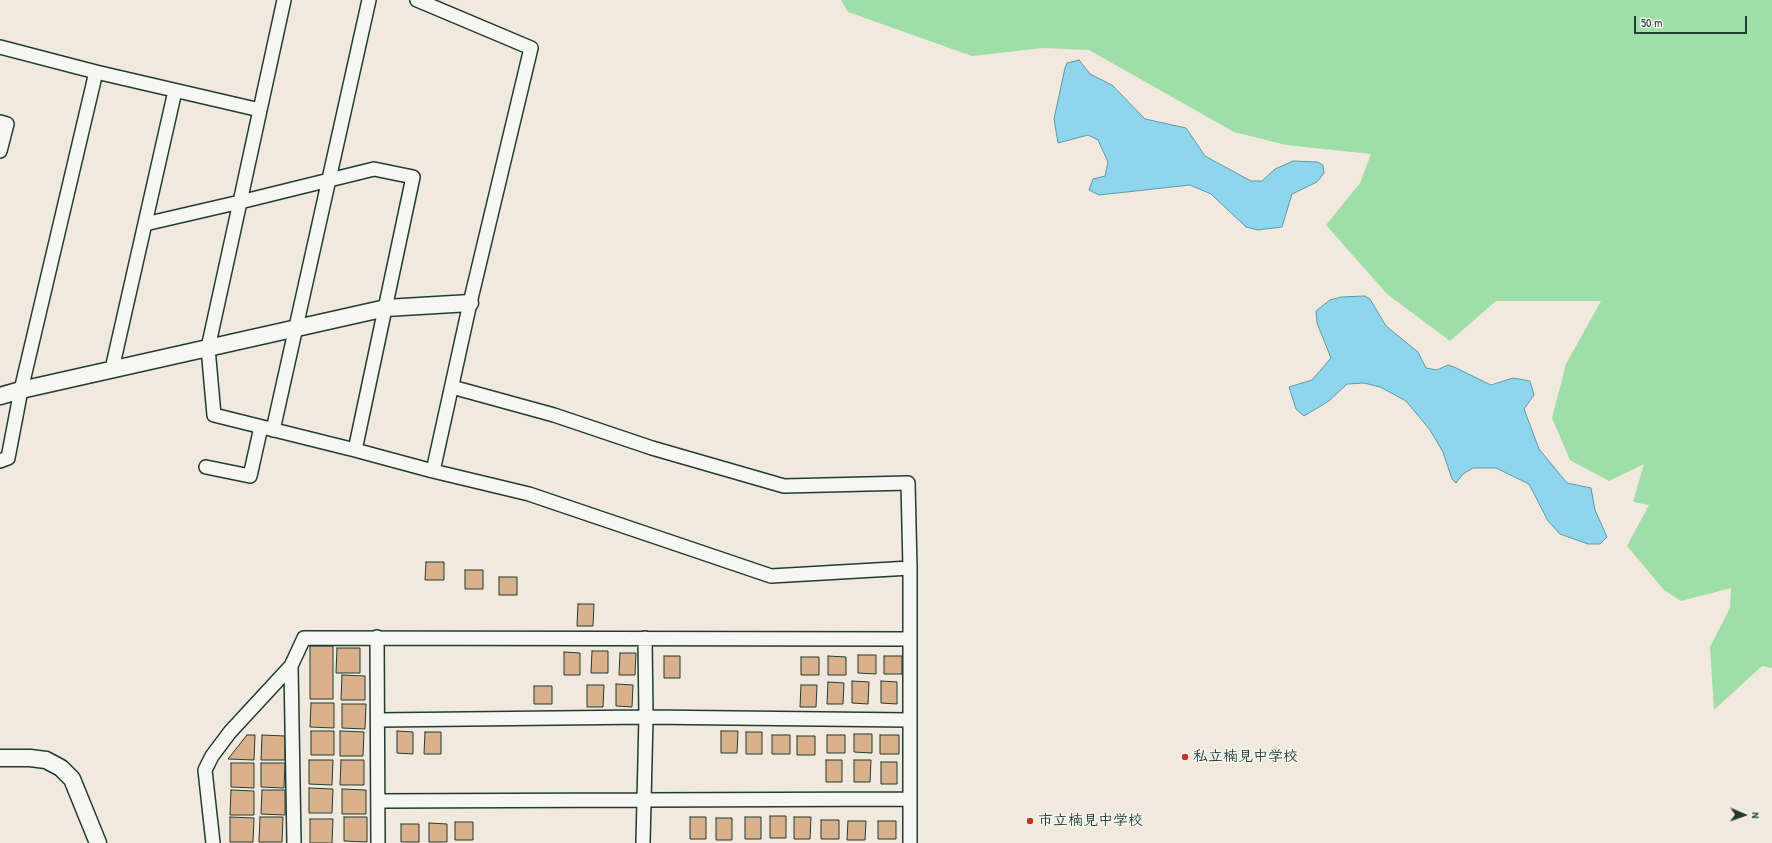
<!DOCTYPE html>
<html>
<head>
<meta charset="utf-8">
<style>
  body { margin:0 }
  #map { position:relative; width:1772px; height:843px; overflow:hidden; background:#f1e8de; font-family:"Patrick Hand",sans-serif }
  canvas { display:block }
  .north { position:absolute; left:1724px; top:795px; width:40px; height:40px; -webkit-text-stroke:3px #f6f6f2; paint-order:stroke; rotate:92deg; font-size:11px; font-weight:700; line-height:16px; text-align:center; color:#1f3d34 }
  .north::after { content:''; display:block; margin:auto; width:14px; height:18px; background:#1f3d34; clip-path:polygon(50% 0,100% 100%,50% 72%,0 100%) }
  .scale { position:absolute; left:1634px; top:16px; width:113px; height:18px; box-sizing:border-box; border:2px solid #1f3d34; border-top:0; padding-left:5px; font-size:12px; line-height:14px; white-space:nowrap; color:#1f3d34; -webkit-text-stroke:3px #f6f6f2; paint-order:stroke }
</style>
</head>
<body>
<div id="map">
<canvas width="1772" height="843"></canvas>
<div class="north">N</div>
<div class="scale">50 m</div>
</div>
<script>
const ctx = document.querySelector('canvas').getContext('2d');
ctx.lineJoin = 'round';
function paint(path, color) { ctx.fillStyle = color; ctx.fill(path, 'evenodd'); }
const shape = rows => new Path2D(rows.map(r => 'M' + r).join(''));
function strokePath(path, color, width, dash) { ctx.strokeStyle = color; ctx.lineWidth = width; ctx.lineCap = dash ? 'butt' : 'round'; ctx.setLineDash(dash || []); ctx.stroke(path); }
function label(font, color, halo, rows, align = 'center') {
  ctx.font = font + ' "Patrick Hand","Klee One",sans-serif'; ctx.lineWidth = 3; ctx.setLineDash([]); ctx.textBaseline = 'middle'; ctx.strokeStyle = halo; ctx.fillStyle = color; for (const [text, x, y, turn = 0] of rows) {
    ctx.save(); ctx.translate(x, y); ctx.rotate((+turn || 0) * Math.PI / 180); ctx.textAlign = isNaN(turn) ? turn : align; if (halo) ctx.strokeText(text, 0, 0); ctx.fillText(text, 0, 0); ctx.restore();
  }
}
paint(shape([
  [841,0,1772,0,1772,668,1762,666,1714,710,1710,647,1730,608,1731,588,1681,601,1664,590,1627,546,1649,505,1633,502,1644,464,1609,481,1570,460,1552,418,1566,364,1601,301,1496,301,1450,341,1387,294,1326,225,1360,183,1371,154,1286,145,1234,132,1089,50,1043,48,972,56,848,12]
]), '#9fdea7');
const water = shape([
  [1079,60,1090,74,1112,85,1145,119,1186,128,1205,156,1251,181,1262,181,1275,169,1293,161,1317,162,1323,165,1324,173,1317,182,1292,194,1282,227,1258,230,1246,227,1211,194,1190,185,1099,195,1089,190,1093,179,1105,176,1108,162,1098,140,1088,135,1058,143,1054,119,1065,68,1067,63,1079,60],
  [1365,296,1370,299,1386,326,1418,352,1426,368,1437,370,1448,365,1454,367,1491,385,1513,378,1530,381,1534,395,1524,409,1539,449,1567,483,1591,488,1595,510,1607,537,1600,544,1588,544,1560,534,1548,521,1529,484,1496,468,1473,468,1463,474,1456,483,1452,479,1443,452,1430,430,1406,401,1380,387,1364,383,1347,384,1329,401,1304,416,1296,409,1289,387,1312,380,1331,358,1317,323,1316,311,1330,300,1341,297,1365,296]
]);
paint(water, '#8dd6ee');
strokePath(water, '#6199a4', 1);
const building = shape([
  [426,562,444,562,444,580,425,580,426,562],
  [465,570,483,570,483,589,465,589,465,570],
  [499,577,517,577,517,595,499,595,499,577],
  [578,604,594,604,593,626,577,626,578,604],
  [310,646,333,646,333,699,310,699,310,646],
  [337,648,360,648,360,673,336,673,337,648],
  [592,651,608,651,608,673,591,673,592,651],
  [564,652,580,653,580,675,564,675,564,652],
  [620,653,636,653,635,675,619,675,620,653],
  [858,655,876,655,876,674,858,673,858,655],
  [664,656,680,656,680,678,664,678,664,656],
  [828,656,846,657,846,675,828,675,828,656],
  [884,656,902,656,902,674,884,674,884,656],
  [801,657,819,657,819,675,801,675,801,657],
  [342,675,365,676,365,700,341,700,342,675],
  [852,681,869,682,868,704,852,703,852,681],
  [881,681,897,682,897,704,881,703,881,681],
  [828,682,844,683,843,704,827,704,828,682],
  [616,684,633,685,632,707,616,706,616,684],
  [587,685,604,685,603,707,587,707,587,685],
  [801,685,817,685,816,707,800,707,801,685],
  [534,686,552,686,552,704,534,704,534,686],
  [311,703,334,703,334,728,310,727,311,703],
  [342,704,366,704,365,729,342,728,342,704],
  [311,731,334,731,334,755,311,755,311,731],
  [340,731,364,732,363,756,340,756,340,731],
  [397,731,413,732,413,754,397,753,397,731],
  [721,731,738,731,737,753,721,753,721,731],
  [425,732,441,732,441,754,424,754,425,732],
  [746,732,762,732,762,754,746,754,746,732],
  [854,734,872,734,872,753,854,752,854,734],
  [247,735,255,735,254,760,228,759,247,735],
  [262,735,285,736,285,760,261,760,262,735],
  [772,735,790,735,790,754,772,754,772,735],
  [827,735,845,735,845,753,827,753,827,735],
  [880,735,899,735,899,754,880,754,880,735],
  [797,736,815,736,815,755,797,755,797,736],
  [309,760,333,760,332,785,309,784,309,760],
  [341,760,364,760,364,785,340,785,341,760],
  [826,760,842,760,842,782,826,782,826,760],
  [854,760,871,760,870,782,854,782,854,760],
  [881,762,897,762,897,784,881,784,881,762],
  [231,763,254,763,254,788,231,787,231,763],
  [261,763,285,763,284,788,261,787,261,763],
  [309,788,333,789,332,813,309,813,309,788],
  [342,789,366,790,366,814,342,814,342,789],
  [231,790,254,791,254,815,230,815,231,790],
  [262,790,285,790,285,815,261,814,262,790],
  [770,816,786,816,786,838,770,838,770,816],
  [230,817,254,818,253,842,230,842,230,817],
  [260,817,283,817,282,842,259,842,260,817],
  [344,817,367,817,367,842,344,841,344,817],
  [690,817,706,817,706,839,690,839,690,817],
  [745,817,761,817,761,839,745,839,745,817],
  [794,817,811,817,810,839,794,839,794,817],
  [716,818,732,818,732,840,716,840,716,818],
  [310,819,333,819,332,843,310,843,310,819],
  [821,820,839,820,839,839,821,839,821,820],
  [848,821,866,821,865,840,847,840,848,821],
  [878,821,896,821,896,839,878,839,878,821],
  [455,822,473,822,473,840,455,840,455,822],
  [429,823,447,824,447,842,429,842,429,823],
  [401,824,419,824,419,842,401,842,401,824]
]);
paint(building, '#dbb18c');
strokePath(building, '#1f3d34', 1);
const minor = shape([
  [417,0,531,48,470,303,433,471],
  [0,47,96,72,260,110,284,0],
  [0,122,7,124,0,151],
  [145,224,240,202,374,169,413,177,355,450,214,415,208,348,240,202,260,110],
  [112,369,175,91],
  [452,387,554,415,652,448,784,486,908,483,910,568,910,843],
  [273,430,369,0],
  [355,450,433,471,529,494,771,576,910,568],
  [0,461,8,458,21,390,96,72],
  [206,467,250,476,261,427],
  [377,637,378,843],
  [291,666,294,843],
  [378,720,646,717,909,720],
  [378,801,909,799],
  [213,843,205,770,212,756,230,732,291,666,304,638,910,639],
  [643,843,646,717,645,638]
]);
const tertiary = shape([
  [0,396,21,390,386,308,470,303],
  [0,758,30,758,46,760,61,768,72,779,98,843]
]);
strokePath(minor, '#1f3d34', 16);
strokePath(tertiary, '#1f3d34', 19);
strokePath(minor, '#f6f6f2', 13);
strokePath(tertiary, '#f6f6f2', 16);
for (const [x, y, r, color] of [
  [1185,757,4,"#c8321e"],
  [1030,821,4,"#c8321e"]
]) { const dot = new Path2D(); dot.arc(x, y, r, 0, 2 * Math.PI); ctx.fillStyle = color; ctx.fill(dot); strokePath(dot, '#f6f6f2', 1.5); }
label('bold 15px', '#1f3d34', '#f6f6f2', [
  ["私立楠見中学校",1193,757],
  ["市立楠見中学校",1038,821]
], 'left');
</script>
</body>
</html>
